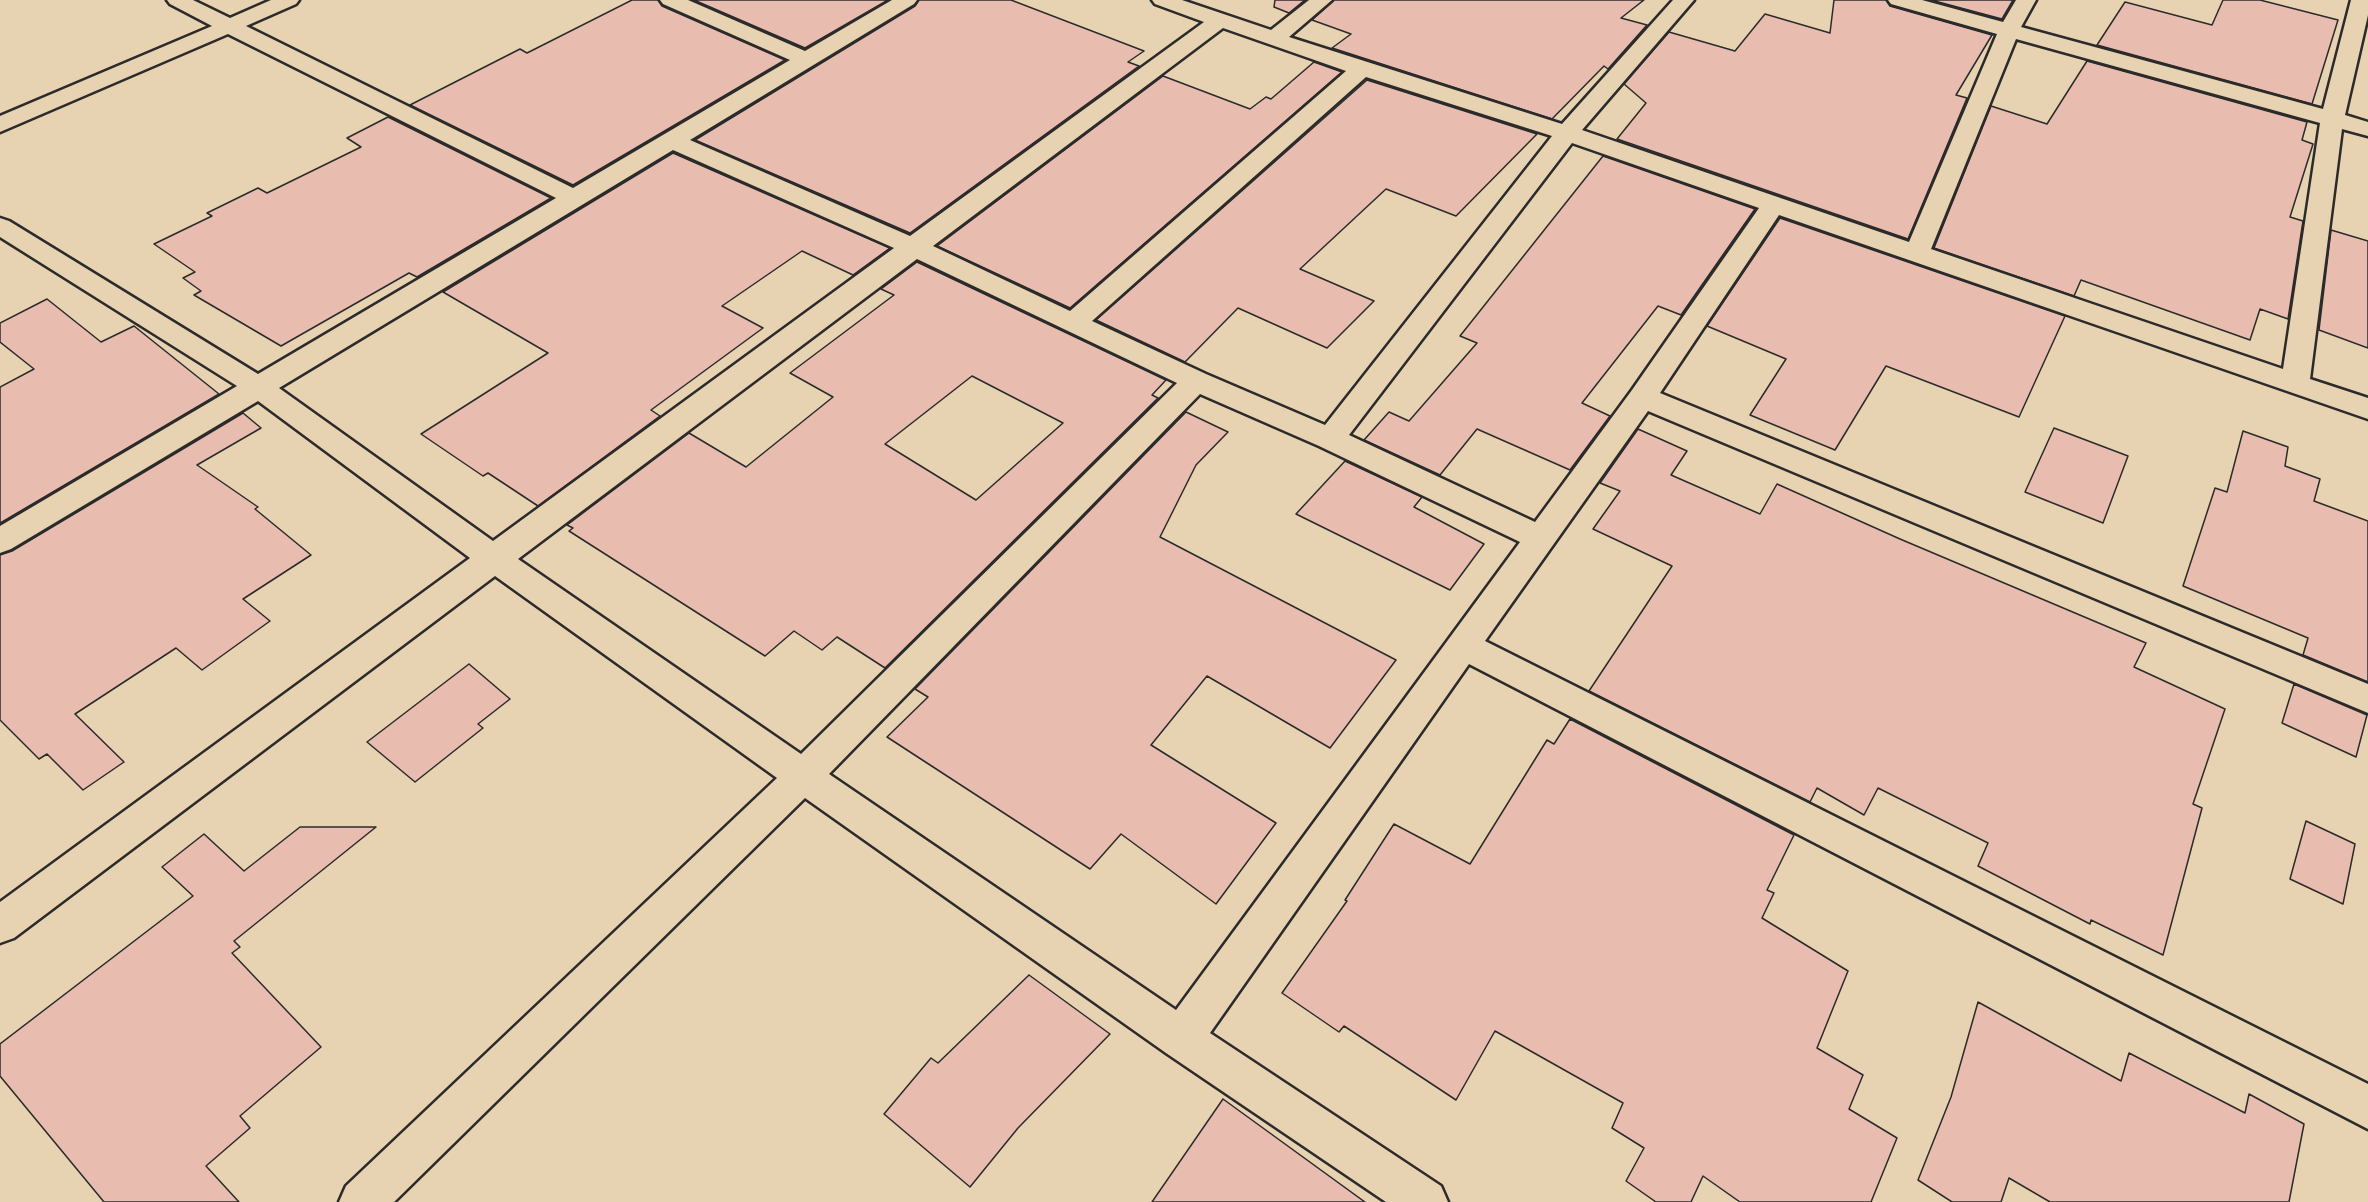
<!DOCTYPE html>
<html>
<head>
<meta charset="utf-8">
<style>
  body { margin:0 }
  canvas { display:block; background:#e7d2b1 }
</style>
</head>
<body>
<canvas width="2368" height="1202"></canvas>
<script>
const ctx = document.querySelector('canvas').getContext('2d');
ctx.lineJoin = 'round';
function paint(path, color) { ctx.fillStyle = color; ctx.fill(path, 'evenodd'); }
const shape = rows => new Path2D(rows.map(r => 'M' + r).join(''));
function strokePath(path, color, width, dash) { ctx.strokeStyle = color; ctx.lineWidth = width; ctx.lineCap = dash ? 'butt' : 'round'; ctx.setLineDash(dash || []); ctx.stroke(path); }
const building = shape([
  [632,0,658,0,662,6,785,60,573,185,410,105,520,49,527,53,632,0],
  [694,0,888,0,805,48,694,0],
  [919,0,1011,0,1144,51,1128,62,1139,66,910,233,695,140,915,6,919,0],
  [1275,0,1305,0,1289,13,1274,7,1275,0],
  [1334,0,1644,0,1621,18,1647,25,1608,69,1604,66,1552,119,1332,48,1351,34,1312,20,1334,0],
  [1834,0,1886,0,1890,6,1992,35,1956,95,1967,98,1908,239,1617,139,1646,103,1624,84,1669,32,1735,51,1765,14,1830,33,1834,0],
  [1931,0,2013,0,2002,19,1931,0],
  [2223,0,2260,0,2338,20,2312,104,2097,45,2125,2,2212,25,2223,0],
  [2087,61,2307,122,2302,140,2313,144,2290,217,2303,221,2288,319,2260,309,2250,340,2081,280,2074,296,1934,248,1991,106,2047,124,2087,61],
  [1314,62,1342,72,1070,308,937,246,1163,76,1250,109,1266,97,1271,99,1314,62],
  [1367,80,1537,134,1456,216,1386,189,1300,269,1374,301,1327,348,1238,308,1185,362,1096,320,1367,80],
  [388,117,551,198,417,277,409,273,281,346,194,295,201,291,183,278,195,272,154,244,212,216,207,213,258,188,267,193,361,147,347,138,388,117],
  [673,153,890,248,853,275,802,251,722,306,763,328,651,410,660,416,538,506,488,473,483,476,421,434,548,353,443,292,673,153],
  [1603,156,1755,209,1681,315,1658,306,1582,403,1610,416,1570,470,1477,429,1440,475,1364,440,1389,412,1409,421,1477,343,1460,336,1603,156],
  [1780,218,2065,316,2019,417,1886,366,1835,450,1750,415,1786,359,1707,326,1780,218],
  [2331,230,2368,241,2368,348,2319,330,2331,230],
  [917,262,1166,380,1152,395,1158,398,885,668,837,637,822,650,794,631,765,656,569,531,573,528,567,525,689,433,746,467,833,397,790,373,894,295,881,289,917,262],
  [972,376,1063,423,976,500,885,444,972,376],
  [47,299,101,342,134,326,219,394,0,523,0,387,34,369,0,342,0,323,47,299],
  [1186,412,1228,432,1196,465,1160,537,1396,660,1330,748,1207,676,1151,745,1276,823,1216,904,1121,834,1090,869,887,737,928,697,915,689,1186,412],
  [243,413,261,428,197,465,258,507,255,509,311,555,243,599,270,621,202,670,176,648,75,714,124,762,83,790,47,754,39,759,0,720,0,555,12,551,243,413],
  [2054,428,2128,456,2103,523,2025,492,2054,428],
  [1638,429,1687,451,1671,475,1760,514,1777,484,1900,539,2146,643,2134,667,2225,709,2193,804,2202,808,2163,955,2091,920,2090,924,1978,866,1988,843,1878,788,1864,815,1817,788,1810,802,1589,691,1672,566,1593,529,1620,491,1600,483,1638,429],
  [2243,431,2288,447,2285,466,2320,479,2314,501,2368,521,2368,682,2303,655,2308,638,2183,586,2215,488,2227,492,2243,431],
  [1345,461,1422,497,1414,507,1484,544,1450,590,1296,514,1345,461],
  [469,664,510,699,478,724,483,728,415,782,367,742,469,664],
  [2294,684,2367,715,2356,757,2282,723,2294,684],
  [1570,719,1794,835,1767,890,1774,893,1762,918,1848,971,1817,1048,1863,1075,1849,1109,1897,1138,1871,1202,1740,1202,1703,1176,1691,1202,1656,1202,1626,1181,1644,1148,1612,1128,1623,1103,1495,1031,1456,1100,1344,1026,1339,1032,1282,993,1347,901,1345,900,1394,824,1470,864,1547,740,1554,744,1570,719],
  [2306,821,2355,844,2343,904,2290,879,2306,821],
  [300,827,376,827,234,941,240,947,232,953,321,1047,240,1116,250,1128,206,1166,239,1202,104,1202,0,1076,0,1044,193,896,162,867,204,834,244,871,300,827],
  [1029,975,1110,1034,1018,1128,970,1187,884,1114,931,1058,938,1063,1029,975],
  [1978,1002,2121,1081,2129,1053,2245,1113,2249,1094,2304,1124,2289,1202,2050,1202,2009,1178,2001,1202,1952,1202,1918,1180,1951,1097,1978,1002],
  [1223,1099,1365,1202,1152,1202,1223,1099]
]);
paint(building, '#e8bdb0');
strokePath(building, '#2b2b2b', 1.5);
const minor = shape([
  [167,0,193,0,230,18,271,0,299,0,296,4,246,26,573,188,790,60,663,4,660,0,688,0,805,51,892,0,917,0,914,4,690,140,910,236,1204,22,1155,4,1152,0,1182,0,1271,30,1309,0,1332,0,1289,37,1562,124,1673,0,1694,0,1582,130,1909,242,1997,34,1891,4,1888,0,1922,0,2003,22,2016,0,2036,0,2021,27,2323,109,2351,0,2368,0,2368,15,2345,115,2368,122,2368,136,2342,129,2310,379,2368,398,2368,419,1779,215,1660,393,2368,684,2368,713,1648,411,1485,641,2368,1084,2368,1129,1469,664,1210,1033,1441,1186,1448,1202,1386,1202,1166,1053,805,798,394,1202,339,1202,346,1186,777,778,495,576,14,938,0,943,0,902,470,558,258,401,11,549,0,553,0,526,237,386,0,237,0,218,9,221,258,374,556,198,228,34,0,132,0,116,212,26,170,4,167,0],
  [1223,28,1346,71,1070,311,933,246,1223,28],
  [2016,39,2320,123,2283,369,1931,249,2016,39],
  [1366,77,1552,136,1325,425,1206,374,1092,321,1366,77],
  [1572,143,1759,208,1632,390,1535,522,1349,435,1572,143],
  [673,150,894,248,493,541,279,388,673,150],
  [917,259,1177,383,801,754,518,559,917,259],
  [1200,394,1319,446,1520,542,1176,1010,829,774,1200,394]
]);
strokePath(minor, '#2b2b2b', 5);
paint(minor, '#e7d2b1');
</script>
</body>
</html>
